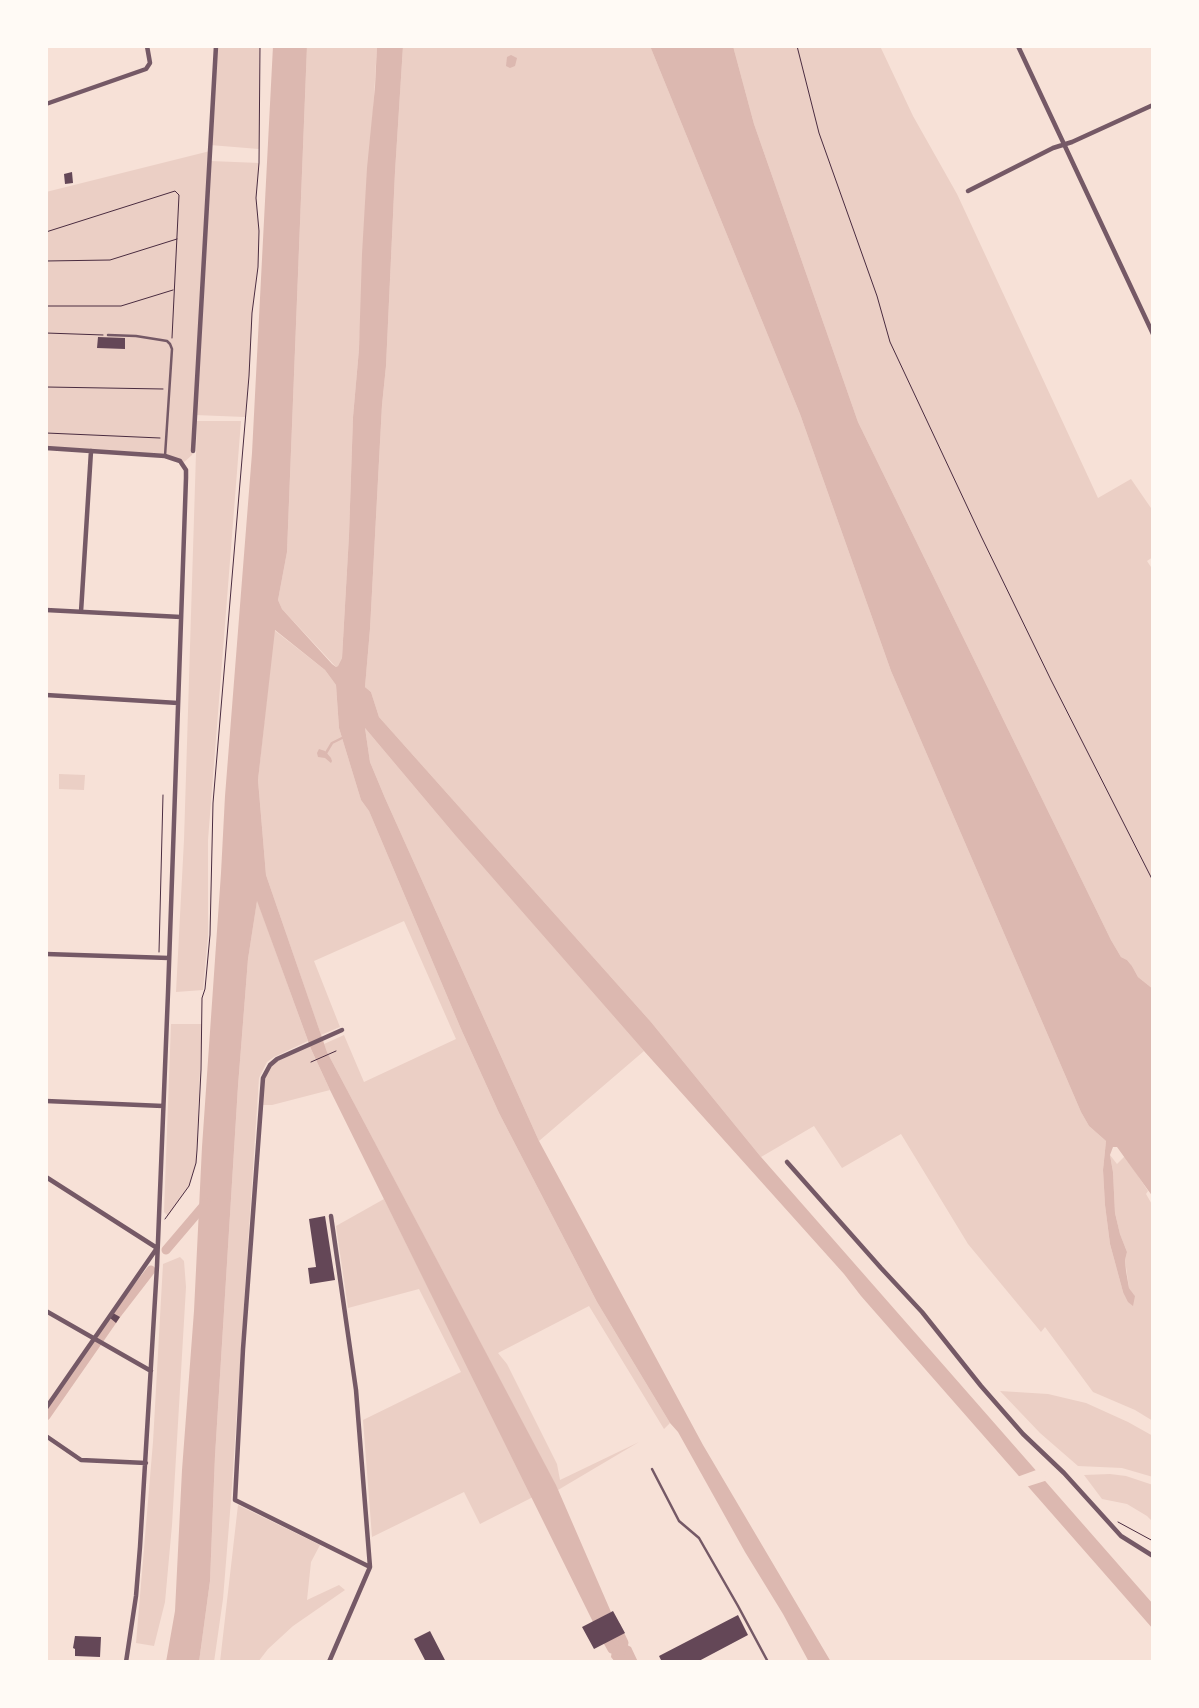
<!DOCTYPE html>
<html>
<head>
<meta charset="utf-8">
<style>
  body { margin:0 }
  #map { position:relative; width:1199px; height:1708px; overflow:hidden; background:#f7e1d7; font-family:Raleway,sans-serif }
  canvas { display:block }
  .frame { position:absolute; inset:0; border:48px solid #fffaf5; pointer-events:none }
</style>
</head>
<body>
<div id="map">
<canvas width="1199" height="1708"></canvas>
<div class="frame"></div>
</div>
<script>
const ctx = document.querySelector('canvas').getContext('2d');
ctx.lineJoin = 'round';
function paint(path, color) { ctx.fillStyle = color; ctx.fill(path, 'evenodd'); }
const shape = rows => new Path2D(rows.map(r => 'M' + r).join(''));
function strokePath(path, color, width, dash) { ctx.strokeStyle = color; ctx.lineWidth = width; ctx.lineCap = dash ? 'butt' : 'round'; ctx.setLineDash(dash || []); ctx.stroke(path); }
paint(shape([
  [216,46,260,46,259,149,210,145],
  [307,46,377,46,359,349,353,417,349,535,342,658,338,666,336,667,282,609,278,600,287,552],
  [403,46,650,46,800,414,891,671,1081,1112,1089,1126,1106,1141,1103,1170,1105,1205,1110,1244,1123,1292,1135,1296,1129,1288,1125,1260,1127,1252,1120,1234,1115,1213,1113,1172,1110,1155,1117,1164,1125,1156,1148,1191,1146,1194,1153,1206,1153,1421,1135,1410,1093,1392,1045,1327,1041,1332,968,1244,901,1134,842,1168,814,1126,761,1157,651,1022,379,717,371,692,365,687,370,629,382,405,386,366,395,172],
  [733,46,880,46,913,116,957,194,1098,498,1131,479,1153,511,1153,557,1147,561,1153,570,1153,989,1138,977,1132,966,1127,960,1121,957,1111,940,858,422,754,124],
  [210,151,210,161,259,163,256,198,259,231,258,267,252,313,249,376,245,417,195,415,193,451,192,455,182,464,175,458,46,448,46,192],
  [197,421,241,421,208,840,208,936,203,990,176,992,184,840],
  [274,630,325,670,336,685,339,728,361,800,369,811,461,1029,499,1113,597,1302,670,1423,664,1429,589,1306,498,1353,507,1364,557,1464,560,1480,639,1442,558,1490,327,1052,324,1044,344,1035,364,1082,456,1039,404,921,314,961,340,1027,321,1035,266,875,258,780],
  [365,728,455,835,644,1051,539,1141,385,798,370,762],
  [59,774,85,775,84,790,59,789],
  [257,900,308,1041,274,1057,267,1062,259,1078,231,1500,223,1599,214,1662,199,1662,210,1581,215,1456,238,1086,248,959],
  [171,1024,202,1024,196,1163,189,1186,168,1216,164,1212],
  [309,1045,330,1090,272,1105,260,1105,261,1087,270,1065],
  [384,1199,533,1497,480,1524,464,1492,372,1537,363,1420,461,1372,419,1289,348,1308,336,1226],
  [180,1257,184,1261,186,1287,172,1525,165,1602,154,1646,136,1643,153,1442,163,1264],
  [1000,1391,1048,1394,1086,1403,1128,1422,1153,1436,1153,1477,1122,1468,1078,1466,1040,1433],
  [1110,1474,1126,1476,1153,1485,1153,1522,1147,1516,1127,1504,1102,1499,1084,1475],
  [238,1505,320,1545,311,1562,307,1600,339,1585,345,1590,293,1626,268,1649,258,1662,220,1662]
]), '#ebcfc5');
paint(shape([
  [273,46,307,46,287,552,278,600,282,609,332,664,336,667,338,666,342,658,349,535,353,417,359,349,362,254,367,168,375,87,377,46,403,46,395,172,386,366,382,405,370,629,365,687,371,692,379,717,651,1022,761,1157,1153,1604,1153,1629,861,1296,844,1274,644,1051,455,835,365,728,370,762,385,798,539,1141,703,1445,831,1662,809,1662,783,1614,745,1552,678,1432,670,1423,597,1302,499,1113,461,1029,369,811,361,800,339,728,336,685,325,670,275,630,258,780,266,875,327,1052,556,1485,611,1612,606,1615,618,1640,631,1647,638,1662,615,1662,611,1657,613,1643,600,1618,593,1622,330,1090,311,1049,257,901,248,959,238,1086,215,1456,210,1581,199,1662,166,1662,175,1611,182,1470,194,1311,202,1147,221,873,225,796,252,453],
  [650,46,733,46,754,124,858,422,1111,940,1121,957,1127,960,1132,966,1138,977,1153,989,1153,1197,1117,1147,1113,1147,1110,1155,1113,1172,1115,1213,1120,1234,1127,1252,1125,1260,1126,1271,1129,1288,1135,1296,1133,1306,1128,1302,1123,1292,1110,1244,1105,1205,1103,1170,1106,1141,1089,1126,1081,1112,891,671,800,414],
  [511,55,517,58,515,66,510,68,506,66,507,57],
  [319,749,325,751,331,758,332,761,331,763,325,758,318,757,317,753]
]), '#dcb8b0');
paint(shape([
  [1039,1469,1048,1480,1026,1487,1017,1477]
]), '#f7e1d7');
strokePath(shape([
  [326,753,332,743,342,738]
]), '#dcb8b0', 2.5);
strokePath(shape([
  [166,1250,206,1203],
  [46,1416,117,1314,151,1270],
  [602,1631,612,1649,621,1651,624,1643,616,1626]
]), '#dcb8b0', 9);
paint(shape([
  [72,172,73,183,65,184,64,174],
  [98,337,125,338,125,349,97,348],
  [325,1216,335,1280,310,1284,308,1268,316,1267,309,1219],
  [113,1313,120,1317,116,1323,110,1318],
  [613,1611,625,1633,594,1649,582,1627],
  [738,1615,748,1635,697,1662,662,1662,659,1656],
  [430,1631,446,1662,426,1662,414,1639],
  [75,1636,101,1637,100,1657,75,1656,75,1649,73,1648]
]), '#644757');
strokePath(shape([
  [797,46,819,133,877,296,890,342,981,536,1051,680,1153,881],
  [46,232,175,191,179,195,172,338],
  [46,261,110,260,177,239],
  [46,306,121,306,173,290],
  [46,333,103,335],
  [46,387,163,389],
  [46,433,160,438],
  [159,952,163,795],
  [311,1062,336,1051],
  [165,1219,189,1186,196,1163,197,1150,201,1070,202,998,205,989,210,935,213,803,249,376,252,313,258,267,259,231,256,198,259,163,260,46],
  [1118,1522,1153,1541]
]), '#4a2c40', 1);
strokePath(shape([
  [108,335,136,336,161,340,167,341,170,344,172,349,165,456],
  [652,1469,679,1521,699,1538,738,1606,768,1662]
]), '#755966', 2.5);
strokePath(shape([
  [1018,46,1153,334],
  [46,104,146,69,150,63,147,46],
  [968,191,1053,148,1072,142,1153,105],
  [46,448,165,456,180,461,186,470,186,478,168,993,157,1266,140,1547,136,1596,126,1662],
  [193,451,216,46],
  [46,610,181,617],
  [81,612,91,451],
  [46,695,178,703],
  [46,954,169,958],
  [342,1030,277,1059,270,1065,263,1078,243,1349,235,1500,370,1567],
  [46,1101,163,1106],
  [787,1162,881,1268,922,1312,981,1386,1023,1434,1064,1473,1121,1536,1153,1556],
  [46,1177,157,1248,46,1408],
  [46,1311,151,1371],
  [46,1436,81,1460,146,1463],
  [329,1662,370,1567,356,1390,331,1216]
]), '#755966', 4.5);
</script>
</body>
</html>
